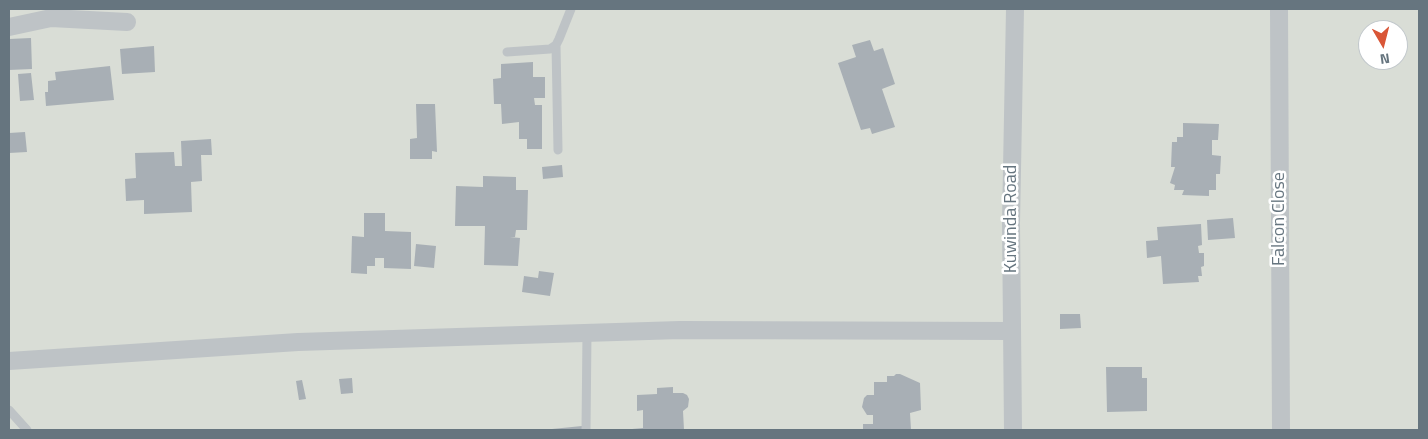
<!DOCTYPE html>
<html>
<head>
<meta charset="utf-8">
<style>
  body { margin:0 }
  #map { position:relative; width:1428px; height:439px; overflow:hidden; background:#f9f9f6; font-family:"Titillium Web",sans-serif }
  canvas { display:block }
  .frame { position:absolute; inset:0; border:10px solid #66757f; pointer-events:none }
  .north { position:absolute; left:1358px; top:20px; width:50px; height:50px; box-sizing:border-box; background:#fff; border:1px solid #c2c8cc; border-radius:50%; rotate:172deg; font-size:14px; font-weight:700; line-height:20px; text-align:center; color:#66757f }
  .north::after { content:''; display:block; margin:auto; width:18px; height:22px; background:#d95637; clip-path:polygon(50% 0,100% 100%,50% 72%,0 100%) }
</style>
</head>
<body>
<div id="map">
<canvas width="1428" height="439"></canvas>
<div class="frame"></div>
<div class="north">N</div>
</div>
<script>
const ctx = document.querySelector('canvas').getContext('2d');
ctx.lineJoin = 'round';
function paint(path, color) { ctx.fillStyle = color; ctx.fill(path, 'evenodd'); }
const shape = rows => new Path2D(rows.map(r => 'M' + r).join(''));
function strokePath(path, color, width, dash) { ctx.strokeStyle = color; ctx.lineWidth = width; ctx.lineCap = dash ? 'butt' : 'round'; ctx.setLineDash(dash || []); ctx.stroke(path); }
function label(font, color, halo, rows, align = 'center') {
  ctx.font = font + ' "Titillium Web",sans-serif'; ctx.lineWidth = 5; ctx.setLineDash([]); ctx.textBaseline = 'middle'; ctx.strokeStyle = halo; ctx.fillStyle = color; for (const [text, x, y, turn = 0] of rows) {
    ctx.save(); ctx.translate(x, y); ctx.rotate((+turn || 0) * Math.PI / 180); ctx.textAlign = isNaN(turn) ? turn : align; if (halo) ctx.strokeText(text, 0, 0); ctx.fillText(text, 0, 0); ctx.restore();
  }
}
paint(shape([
  [9,9,1419,9,1419,430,9,430],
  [1368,30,1398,30,1398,60,1368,60]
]), '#d9ddd6');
paint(shape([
  [31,38,32,69,9,70,9,39],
  [870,40,874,51,883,48,895,84,882,89,895,127,872,134,870,128,861,130,838,63,856,57,852,45],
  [154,46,155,72,122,74,120,49],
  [533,62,533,77,545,77,545,98,534,98,535,105,542,105,542,149,527,149,527,139,519,139,519,122,502,124,501,104,494,104,493,79,501,78,501,64],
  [110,66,114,100,46,106,45,92,48,92,48,81,56,80,55,72],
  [31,73,34,100,20,101,18,74],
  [416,104,435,104,437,152,432,151,432,159,410,159,410,139,417,138],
  [1183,123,1219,124,1218,140,1212,140,1212,155,1221,156,1220,174,1216,174,1216,190,1209,190,1209,196,1182,195,1184,190,1174,190,1175,185,1170,183,1175,167,1171,167,1172,142,1177,142,1177,137,1183,137],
  [25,132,27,152,9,153,9,133],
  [211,139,212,155,201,155,202,181,191,182,192,212,144,214,144,200,126,201,125,179,136,178,135,153,174,152,175,166,182,166,181,141],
  [562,165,563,177,543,179,542,167],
  [483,176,516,177,516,190,528,190,527,230,516,230,515,237,510,237,520,238,518,266,484,265,485,226,455,226,456,186,483,187],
  [364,213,385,213,385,231,411,232,411,269,384,268,384,258,375,258,375,266,367,266,367,274,351,273,352,236,364,237],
  [1233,218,1235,238,1208,240,1207,220],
  [1201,224,1202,245,1198,246,1199,253,1204,253,1204,266,1201,267,1202,276,1198,276,1199,282,1163,284,1161,256,1147,258,1146,241,1158,240,1157,227],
  [416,244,436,246,434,268,414,266],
  [539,271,554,273,550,296,522,292,524,276,538,278],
  [1060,314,1080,314,1081,328,1060,329],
  [1106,367,1142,367,1142,378,1147,378,1147,411,1107,412],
  [896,374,900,374,920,383,921,410,910,413,911,430,863,430,863,424,873,424,873,415,867,415,862,407,864,398,867,395,874,395,874,382,887,382,887,376,894,376],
  [352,378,353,393,341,394,339,379],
  [302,380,306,399,299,400,296,381],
  [673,387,673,393,683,393,687,395,689,399,688,407,683,411,684,430,632,430,632,429,643,428,643,410,637,411,637,395,657,394,657,388],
  [582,426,582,430,552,430,552,429]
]), '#a8afb5');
strokePath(shape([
  [556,45,558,150],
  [507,52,550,49,556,45,559,39,571,9],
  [9,410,27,430],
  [586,430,587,333]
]), '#bec3c6', 9);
strokePath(shape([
  [1279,9,1281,430],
  [9,27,51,18,127,22],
  [9,361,298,342,680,330,1012,331],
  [1013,430,1011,223,1015,9]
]), '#bec3c6', 18);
label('18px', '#66757f', '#fff', [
  ["Kuwinda Road",1012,219,-90],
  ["Falcon Close",1280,219,-90]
]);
</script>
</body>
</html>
